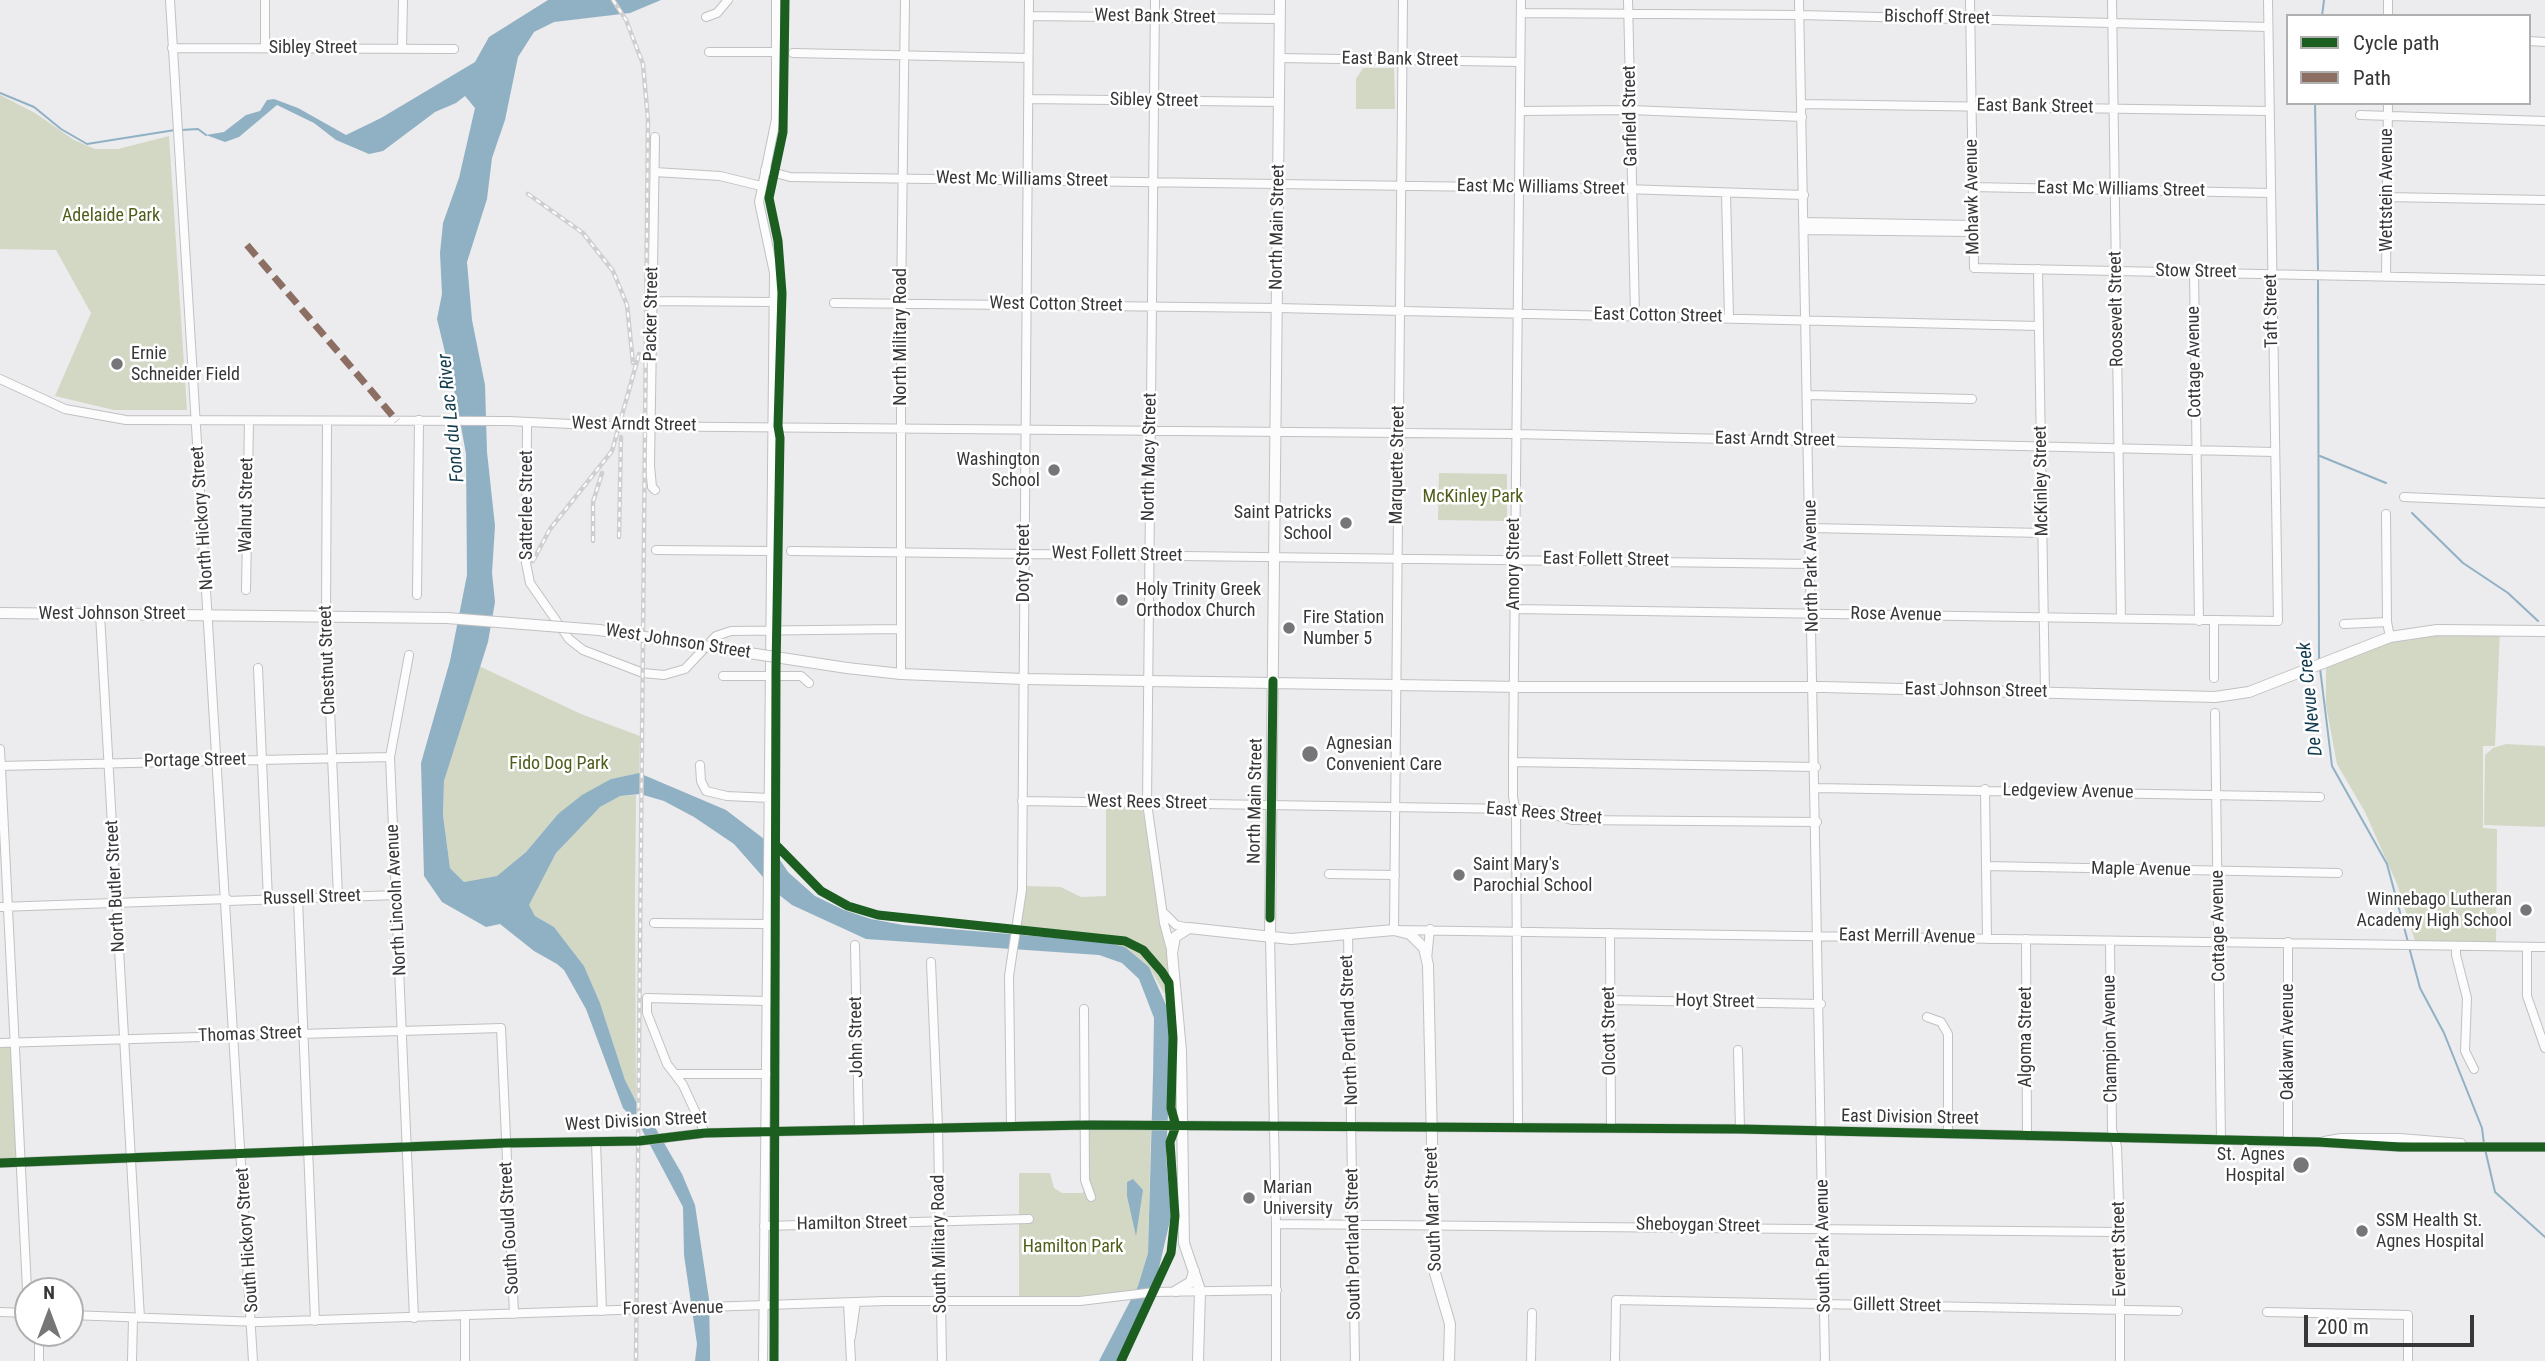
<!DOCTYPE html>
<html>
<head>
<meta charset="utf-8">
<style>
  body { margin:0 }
  #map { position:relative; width:2545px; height:1361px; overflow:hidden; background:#ecebee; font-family:"Roboto Condensed",sans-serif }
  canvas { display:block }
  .legend { position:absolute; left:2286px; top:14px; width:245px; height:91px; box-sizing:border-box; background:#fff; border:2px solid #afafaf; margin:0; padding:9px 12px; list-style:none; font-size:21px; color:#373638 }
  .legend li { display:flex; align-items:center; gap:14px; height:35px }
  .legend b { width:35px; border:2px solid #afafaf }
  .north { position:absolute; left:14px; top:1277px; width:70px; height:70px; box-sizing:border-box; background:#fff; border:2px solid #afafaf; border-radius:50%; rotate:0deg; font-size:19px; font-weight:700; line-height:28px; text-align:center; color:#373638 }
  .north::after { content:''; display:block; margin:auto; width:24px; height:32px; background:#767578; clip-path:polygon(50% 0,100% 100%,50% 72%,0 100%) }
  .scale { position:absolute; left:2304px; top:1315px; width:170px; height:32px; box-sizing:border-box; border:4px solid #373638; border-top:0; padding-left:9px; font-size:21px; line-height:24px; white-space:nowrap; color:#373638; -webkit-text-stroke:5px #fff; paint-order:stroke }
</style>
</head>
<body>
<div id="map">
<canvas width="2545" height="1361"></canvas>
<ul class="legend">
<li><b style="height:9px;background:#1b5e20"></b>Cycle path</li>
<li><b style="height:9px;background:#8d6e63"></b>Path</li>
</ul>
<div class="north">N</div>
<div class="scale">200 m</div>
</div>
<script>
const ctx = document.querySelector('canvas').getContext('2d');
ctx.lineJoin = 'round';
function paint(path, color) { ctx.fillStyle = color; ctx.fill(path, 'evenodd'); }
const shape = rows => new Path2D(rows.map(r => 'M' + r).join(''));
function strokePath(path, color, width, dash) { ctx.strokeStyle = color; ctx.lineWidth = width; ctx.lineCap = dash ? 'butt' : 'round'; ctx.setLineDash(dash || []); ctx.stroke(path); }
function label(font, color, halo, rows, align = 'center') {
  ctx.font = font + ' "Roboto Condensed",sans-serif'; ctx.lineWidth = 5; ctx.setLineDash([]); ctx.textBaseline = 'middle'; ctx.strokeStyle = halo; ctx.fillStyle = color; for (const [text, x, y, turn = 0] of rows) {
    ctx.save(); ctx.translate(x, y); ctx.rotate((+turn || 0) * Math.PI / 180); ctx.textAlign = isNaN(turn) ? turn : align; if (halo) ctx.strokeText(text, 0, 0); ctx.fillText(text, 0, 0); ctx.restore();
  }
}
paint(shape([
  [1363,68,1394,68,1395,109,1356,109,1356,79],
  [0,95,35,113,74,140,95,149,118,149,169,136,187,410,114,410,55,396,91,313,56,250,0,249],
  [1439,473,1507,474,1507,521,1438,520],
  [2500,630,2495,746,2483,746,2483,828,2497,829,2496,946,2416,944,2397,884,2365,812,2337,764,2326,706,2326,662,2390,637],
  [479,666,581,714,640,736,639,773,611,779,558,814,526,852,497,876,464,882,450,868,443,815,444,781],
  [2506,744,2545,746,2545,827,2484,825,2485,755,2493,748],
  [636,795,635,898,636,1101,625,1080,600,1003,584,966,554,927,535,916,528,905,556,853,576,830,600,807,619,796],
  [1106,807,1137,807,1143,811,1166,943,1171,993,1164,993,1149,967,1125,947,1105,942,1015,934,1023,910,1025,886,1061,887,1081,897,1106,896],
  [0,1043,15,1043,21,1162,0,1163],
  [1086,1125,1151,1126,1148,1253,1138,1286,1133,1294,1019,1301,1019,1173,1050,1173,1054,1188,1062,1193,1082,1193,1088,1188]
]), '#d2d8c4');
paint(shape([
  [548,0,661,0,630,13,554,22,534,32,518,57,505,120,492,158,487,199,467,262,472,320,485,385,487,452,495,526,492,573,495,602,488,642,444,781,443,815,450,868,464,882,497,876,526,852,558,814,582,795,611,779,639,773,726,810,768,842,788,872,815,896,844,910,871,919,903,925,1105,942,1125,947,1149,967,1167,1007,1171,1051,1166,1156,1171,1216,1156,1281,1117,1361,1099,1361,1138,1286,1148,1253,1153,1076,1154,1018,1139,979,1122,963,1099,955,866,939,792,905,778,894,734,844,694,817,664,801,640,794,620,796,600,807,556,853,529,905,535,916,554,927,584,966,600,1003,625,1080,644,1117,656,1129,682,1174,695,1205,709,1299,710,1348,710,1361,695,1361,697,1344,684,1255,683,1207,640,1126,623,1108,586,1009,564,970,557,964,534,951,500,924,486,927,442,902,424,876,421,763,450,661,467,575,466,454,456,398,437,319,442,294,440,253,443,223,459,178,475,108,465,96,456,103,435,112,383,151,369,154,336,140,314,123,277,105,239,137,225,142,206,135,224,132,246,115,260,111,267,100,274,99,298,108,346,135,381,118,475,62,489,37],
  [1133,1179,1143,1190,1136,1236,1127,1196,1127,1182]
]), '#90b1c3');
strokePath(shape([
  [2322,16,2324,0],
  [0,93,34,107,61,129,87,144,175,130],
  [2315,103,2318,270],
  [181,130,198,129,206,135],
  [2318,280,2319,659],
  [2320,456,2386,483],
  [2412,513,2463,563,2508,593,2538,621],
  [2320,668,2332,766,2387,864,2408,942],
  [2409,947,2420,988,2444,1033,2482,1128,2484,1144],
  [2485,1149,2495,1192,2545,1237]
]), '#90b1c3', 2);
const minor = shape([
  [170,0,253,1361],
  [265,0,265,48],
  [1155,0,1147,803,1164,923,1172,953],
  [1403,0,1394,930,2545,947],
  [1628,0,1635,315],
  [1799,0,1825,1361],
  [1970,0,1974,268,2545,280],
  [2112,0,2121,619],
  [2388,0,2388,16],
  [1521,13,1800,15,2268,27],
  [1029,16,1280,19],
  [706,17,717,13,728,0],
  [2529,41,2545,42],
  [172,48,454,49],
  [402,48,403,0],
  [709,52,776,52],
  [793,53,1028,58],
  [1280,58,1520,62],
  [1028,99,1279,102],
  [1802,104,2269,111],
  [1520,111,1631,110,1802,117],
  [2360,115,2545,121],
  [655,137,650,466,652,487,655,490],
  [765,170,790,177,1625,189,1804,195],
  [655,172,720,176,761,186],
  [1972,187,2271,193],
  [1726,193,1729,318],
  [2387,197,2545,200],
  [1804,222,1972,225],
  [1804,230,1972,232],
  [2038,269,2045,693],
  [2194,272,2199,621],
  [2386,276,2388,103],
  [652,301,773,302],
  [834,303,1277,308,2039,326],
  [0,379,65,409,126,420,508,421,613,426,1516,434,2274,452],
  [1808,395,1972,399],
  [327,422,326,615,338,897],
  [527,423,526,563,530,583,569,639,583,650,643,673,664,675,685,669,716,636,731,631,900,629],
  [2404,497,2545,503],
  [2386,514,2387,622,2390,637],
  [1811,528,2043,533],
  [656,550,769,551],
  [791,551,1811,564],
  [246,590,249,421],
  [417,595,419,420],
  [1514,609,2278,621,2268,0],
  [100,614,140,1318],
  [2214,621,2214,678],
  [2344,624,2387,622],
  [409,655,390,757,414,1318],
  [258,668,268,900],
  [901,674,901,303,905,0],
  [723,676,801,676,809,683],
  [2215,713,2221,1139],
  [0,749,28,1309],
  [1513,762,1816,767],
  [700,765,701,781,706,791,727,796,769,798],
  [0,766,390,757],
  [1816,788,2320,797],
  [1985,789,1987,939],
  [1022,801,1514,809,1541,811,1572,820,1817,822],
  [1986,866,2338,873],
  [1329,874,1395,875],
  [298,899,315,1321],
  [227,901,397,895],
  [0,907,227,899],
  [1165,914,1176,925,1189,928],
  [654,923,767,924],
  [1610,933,1611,1128],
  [1348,934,1355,1361],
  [1270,938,1276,1224,1276,1361],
  [2026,939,2027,1136],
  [2110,941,2112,1130,2117,1147,2120,1232,2120,1361],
  [2288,942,2288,1141],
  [855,945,859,1130],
  [2456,946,2456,955,2467,998,2465,1051,2474,1069],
  [2527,947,2527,996,2545,1048],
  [1427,959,1430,929],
  [931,962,938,1127,942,1361],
  [1609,1000,1821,1004],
  [1084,1009,1085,1180,1091,1197],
  [1927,1017,1941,1022,1948,1034,1948,1134],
  [0,1043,501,1028,514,1314],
  [1738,1050,1740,1129],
  [675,1074,767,1074],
  [1011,1126,1009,976,1022,890,1029,0],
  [1518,1127,1516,815,1513,796,1513,762,1521,0],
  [705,1133,683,1085,667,1064,647,1013,647,998,767,1001],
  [2324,1141,2341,1138,2400,1138,2461,1143],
  [596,1142,602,1311],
  [0,1163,506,1143,639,1141,705,1133,1086,1125,1740,1129,2318,1142,2400,1147,2545,1147],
  [1276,1224,2120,1232],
  [764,1226,1029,1219],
  [848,1303,851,1361],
  [0,1312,28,1313],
  [2267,1312,2408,1315,2408,1361],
  [70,1315,259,1322,885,1301,1080,1301,1155,1292,1277,1290],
  [465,1316,465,1361],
  [851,1337,856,1302],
  [39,1361,39,1333],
  [132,1361,133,1318],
  [763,1361,774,273,759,202,776,119,776,0],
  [1531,1361,1532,1313],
  [1615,1361,1616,1300,2178,1311]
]);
const major = shape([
  [0,613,447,618],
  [847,668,901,674,1023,679,1521,687,1823,687,2215,697,2249,692,2390,637,2437,630,2545,631],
  [1270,938,1280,0],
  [1176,1291,1191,1282,1194,1271],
  [1198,1361,1200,1290,1184,1243,1181,1051,1172,953,1175,937,1189,928,1291,939,1394,930,1410,934,1424,948,1428,965,1435,1273,1450,1324,1449,1361]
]);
strokePath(minor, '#c1c0c3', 10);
strokePath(major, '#c1c0c3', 12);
strokePath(minor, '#fcfcfc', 8);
strokePath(major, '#fcfcfc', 10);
const rail = shape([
  [613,0,626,20,643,64,648,120,636,1361],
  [528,194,583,233,613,271,627,305,633,363],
  [619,537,621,437],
  [593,541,593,502,602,473],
  [533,561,550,529,612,451,639,354]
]);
strokePath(rail, '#d0cfd0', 4.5);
strokePath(rail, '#fff', 2, [5]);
const majorBridge = shape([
  [447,618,599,630,847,668]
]);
strokePath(majorBridge, '#c1c0c3', 12, []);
strokePath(majorBridge, '#fcfcfc', 10);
strokePath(shape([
  [247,245,397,421]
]), '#8d6e63', 7, [14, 7]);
strokePath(shape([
  [776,845,821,891,848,906,878,915,1125,941,1143,950,1162,972,1169,983,1173,1038,1171,1108,1176,1126,1170,1142,1175,1216,1171,1253,1121,1361],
  [1270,918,1273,681],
  [0,1163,506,1143,639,1141,705,1133,1086,1125,1740,1129,2318,1142,2400,1147,2545,1147],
  [774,1361,776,669,780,438,778,426,782,293,778,241,769,198,783,132,785,0]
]), '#1b5e20', 9);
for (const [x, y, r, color] of [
  [117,364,7,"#767578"],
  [1054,470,7,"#767578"],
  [1346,523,7,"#767578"],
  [1122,600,7,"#767578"],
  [1289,628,7,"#767578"],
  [1310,754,9,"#767578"],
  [1459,875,7,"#767578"],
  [2526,910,7,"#767578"],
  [2301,1165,9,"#767578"],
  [1249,1198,7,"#767578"],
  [2362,1231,7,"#767578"]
]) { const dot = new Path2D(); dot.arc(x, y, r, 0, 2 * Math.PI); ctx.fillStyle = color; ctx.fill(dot); strokePath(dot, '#fff', 2.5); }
label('18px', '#373638', '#fff', [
  ["West Bank Street",1155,17,1],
  ["Bischoff Street",1937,18,1],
  ["Sibley Street",313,48],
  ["East Bank Street",1400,60,1],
  ["Sibley Street",1154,101,1],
  ["East Bank Street",2035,107,1],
  ["Garfield Street",1631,116,-91],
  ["West Mc Williams Street",1022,180,1],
  ["East Mc Williams Street",1541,188,1],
  ["East Mc Williams Street",2121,190,1],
  ["Wettstein Avenue",2387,190,-90],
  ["Mohawk Avenue",1973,197,-91],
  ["North Main Street",1278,227,-89],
  ["Stow Street",2196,272,1],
  ["West Cotton Street",1056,305,1],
  ["Roosevelt Street",2117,309,-91],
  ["Taft Street",2272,311,-91],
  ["Packer Street",652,314,-89],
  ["East Cotton Street",1658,316,1],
  ["North Military Road",901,337,-90],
  ["Cottage Avenue",2195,362,-91],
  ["West Arndt Street",634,425,1],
  ["East Arndt Street",1775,440,1],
  ["North Macy Street",1150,457,-89],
  ["Marquette Street",1398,465,-89],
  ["McKinley Street",2042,481,-91],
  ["Walnut Street",247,505,-89],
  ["Satterlee Street",527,505,-90],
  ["North Hickory Street",203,518,-94],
  ["West Follett Street",1117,555,1],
  ["East Follett Street",1606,560,1],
  ["Doty Street",1024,563,-90],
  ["Amory Street",1514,564,-90],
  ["North Park Avenue",1812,566,-91],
  ["West Johnson Street",112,614],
  ["Rose Avenue",1896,615,1],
  ["West Johnson Street",678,642,9],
  ["Chestnut Street",328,660,-92],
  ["East Johnson Street",1976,691,1],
  ["Portage Street",195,761,-1],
  ["Ledgeview Avenue",2068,792,1],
  ["North Main Street",1256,801,-89],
  ["West Rees Street",1147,803,1],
  ["East Rees Street",1544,814,5],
  ["Maple Avenue",2141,870,1],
  ["North Butler Street",116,886,-93],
  ["Russell Street",312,898,-2],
  ["North Lincoln Avenue",397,900,-93],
  ["Cottage Avenue",2219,926,-91],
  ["East Merrill Avenue",1907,937,1],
  ["Hoyt Street",1715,1002,1],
  ["North Portland Street",1350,1030,-92],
  ["Olcott Street",1610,1031,-91],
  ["Thomas Street",250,1035,-2],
  ["John Street",857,1037,-91],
  ["Algoma Street",2026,1037,-90],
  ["Champion Avenue",2111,1039,-91],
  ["Oaklawn Avenue",2288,1042,-90],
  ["East Division Street",1910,1118,1],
  ["West Division Street",636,1122,-3],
  ["South Marr Street",1434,1209,-92],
  ["Hamilton Street",852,1224,-1],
  ["Sheboygan Street",1698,1226,1],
  ["South Gould Street",510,1228,-93],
  ["South Hickory Street",248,1240,-94],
  ["South Military Road",940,1244,-91],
  ["South Portland Street",1354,1244,-91],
  ["South Park Avenue",1824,1246,-91],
  ["Everett Street",2120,1249,-91],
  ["Gillett Street",1897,1306,1],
  ["Forest Avenue",673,1309,-1]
]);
label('18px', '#4e5d1a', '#fff', [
  ["Adelaide Park",111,216],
  ["McKinley Park",1473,497],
  ["Fido Dog Park",559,764],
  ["Hamilton Park",1073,1247]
]);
label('18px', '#373638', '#fff', [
  ["Ernie",131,354],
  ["Schneider Field",131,375],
  ["Washington",1040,460,"right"],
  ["School",1040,481,"right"],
  ["Saint Patricks",1332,513,"right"],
  ["School",1332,534,"right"],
  ["Holy Trinity Greek",1136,590],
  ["Orthodox Church",1136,611],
  ["Fire Station",1303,618],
  ["Number 5",1303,639],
  ["Agnesian",1326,744],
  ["Convenient Care",1326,765],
  ["Saint Mary's",1473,865],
  ["Parochial School",1473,886],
  ["Winnebago Lutheran",2512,900,"right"],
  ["Academy High School",2512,921,"right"],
  ["St. Agnes",2285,1155,"right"],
  ["Hospital",2285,1176,"right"],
  ["Marian",1263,1188],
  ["University",1263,1209],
  ["SSM Health St.",2376,1221],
  ["Agnes Hospital",2376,1242]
], 'left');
label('italic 19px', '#113a4d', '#fff', [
  ["Fond du Lac River",452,418,-96],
  ["De Nevue Creek",2311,699,-96]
]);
</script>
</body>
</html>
